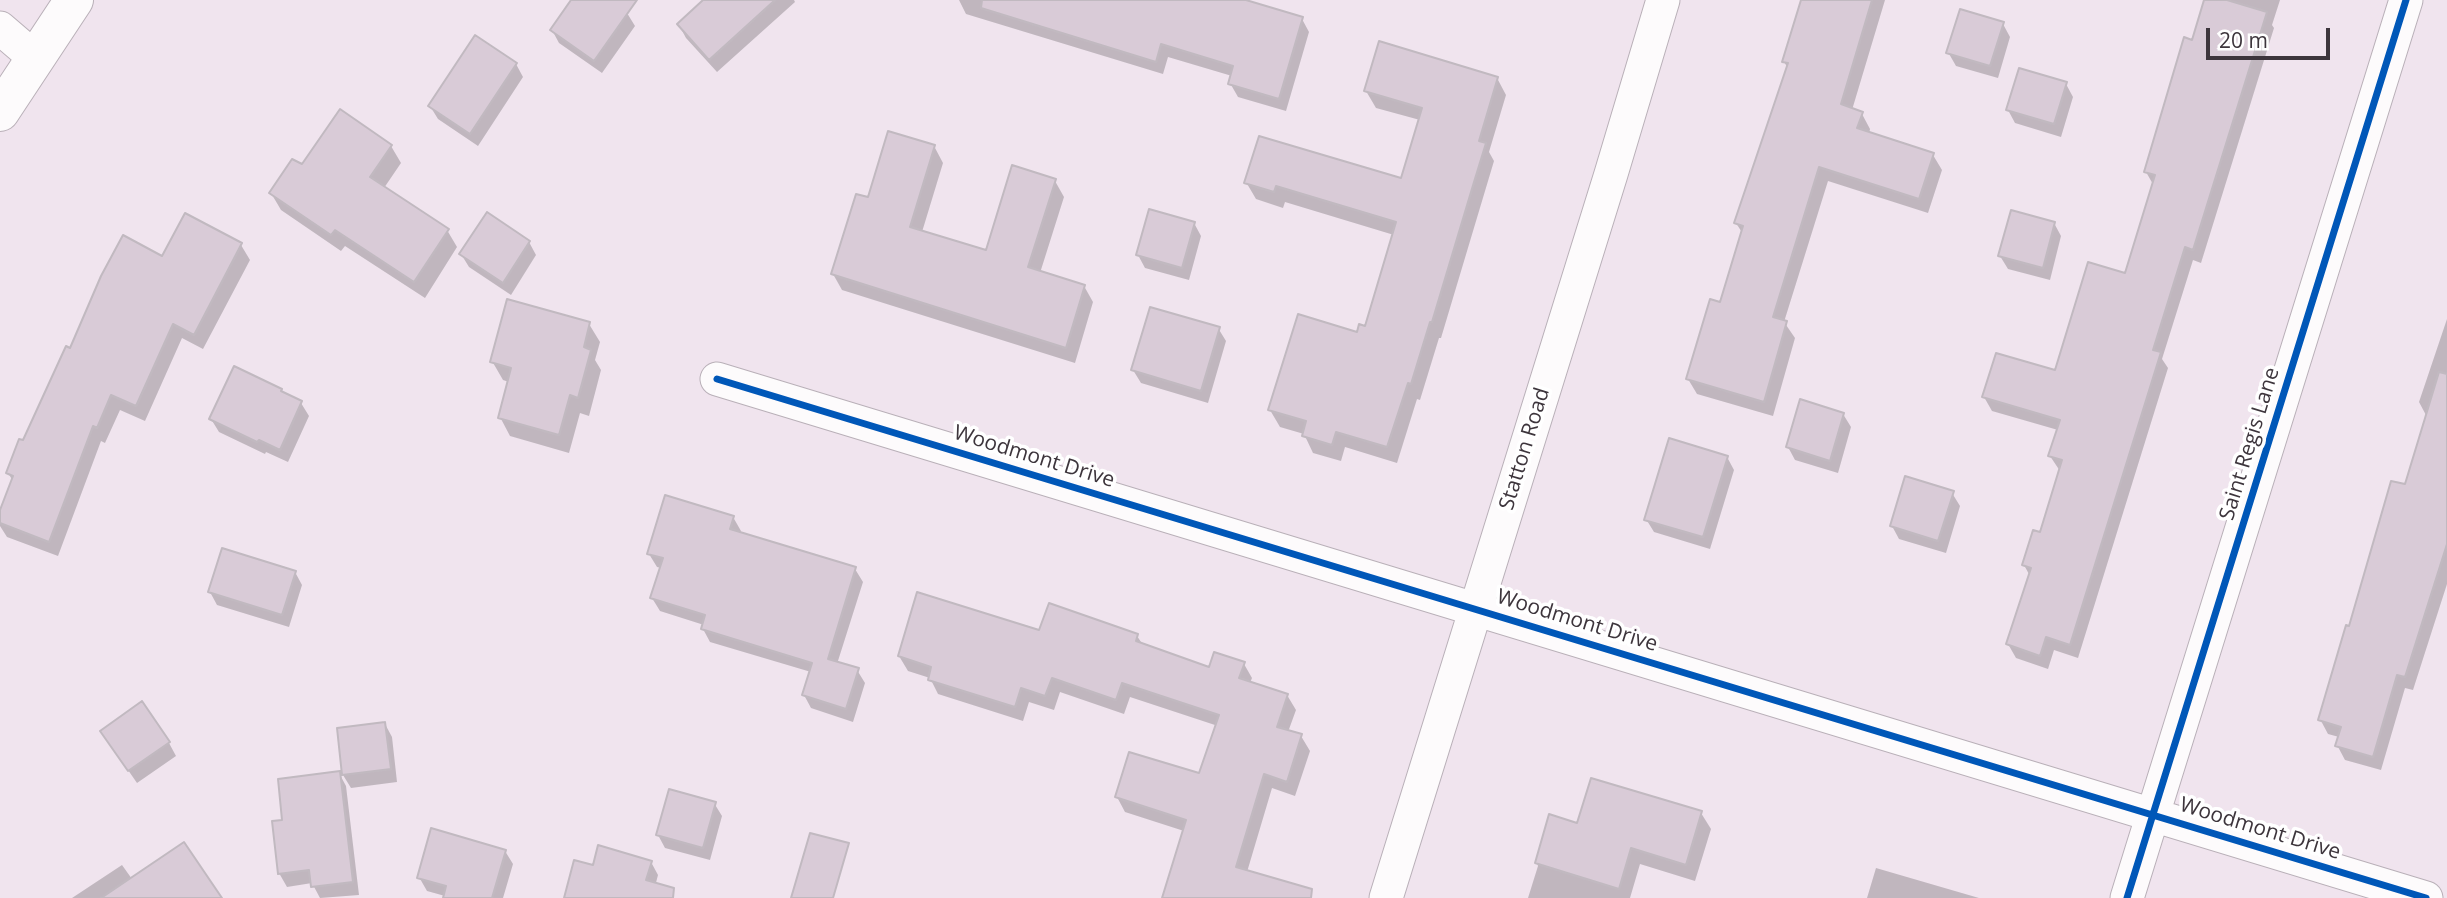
<!DOCTYPE html>
<html>
<head>
<meta charset="utf-8">
<style>
  body { margin:0 }
  #map { position:relative; width:2447px; height:898px; overflow:hidden; background:#f0e4ee; font-family:"Open Sans",sans-serif }
  canvas { display:block }
  .scale { position:absolute; left:2206px; top:28px; width:124px; height:32px; box-sizing:border-box; border:4px solid #3d353c; border-top:0; padding-left:9px; font-size:21px; line-height:24px; white-space:nowrap; color:#3d353c; -webkit-text-stroke:5px #fff; paint-order:stroke }
</style>
</head>
<body>
<div id="map">
<canvas width="2447" height="898"></canvas>
<div class="scale">20 m</div>
</div>
<script>
const ctx = document.querySelector('canvas').getContext('2d');
ctx.lineJoin = 'round';
function paint(path, color) { ctx.fillStyle = color; ctx.fill(path, 'evenodd'); }
const shape = rows => new Path2D(rows.map(r => 'M' + r).join(''));
function strokePath(path, color, width, dash) { ctx.strokeStyle = color; ctx.lineWidth = width; ctx.lineCap = dash ? 'butt' : 'round'; ctx.setLineDash(dash || []); ctx.stroke(path); }
function label(font, color, halo, rows, align = 'center') {
  ctx.font = font + ' "Open Sans",sans-serif'; ctx.lineWidth = 7; ctx.setLineDash([]); ctx.textBaseline = 'middle'; ctx.strokeStyle = halo; ctx.fillStyle = color; for (const [text, x, y, turn = 0] of rows) {
    ctx.save(); ctx.translate(x, y); ctx.rotate((+turn || 0) * Math.PI / 180); ctx.textAlign = isNaN(turn) ? turn : align; if (halo) ctx.strokeText(text, 0, 0); ctx.fillText(text, 0, 0); ctx.restore();
  }
}
paint(shape([
  [573,0,609,0,627,13,635,26,602,73,559,43,552,30],
  [706,0,794,0,795,2,717,72,686,38,679,25],
  [959,0,1240,0,1302,19,1309,32,1286,111,1238,97,1230,83,1232,76,1168,57,1163,74,966,14],
  [1813,0,1885,0,1852,110,1862,114,1870,129,1869,134,1933,155,1942,170,1928,213,1828,181,1784,322,1795,338,1773,416,1697,394,1688,379,1721,304,1743,234,1736,223,1788,68,1784,62],
  [2205,0,2280,0,2272,25,2274,28,2201,263,2193,260,2162,359,2168,368,2078,658,2054,650,2048,669,2016,658,2008,644,2030,576,2024,565,2041,534,2060,471,2050,456,2058,430,1992,411,1984,397,2056,372,2126,276,2154,186,2146,172,2193,42],
  [2003,24,2010,37,1998,78,1956,66,1948,52],
  [516,64,523,77,478,146,438,119,430,106],
  [1497,78,1506,95,1489,152,1494,161,1441,338,1439,338,1420,400,1417,399,1397,463,1345,447,1341,461,1313,453,1304,434,1280,427,1270,410,1366,328,1394,235,1285,202,1283,208,1256,199,1246,182,1402,180,1420,120,1376,108,1366,91],
  [2066,84,2073,97,2061,137,2015,123,2008,110],
  [391,146,401,163,384,188,447,230,457,247,425,298,345,246,341,251,281,210,271,193,302,167],
  [934,146,943,163,922,232,987,252,1055,181,1064,197,1040,273,1084,286,1093,302,1075,363,842,290,833,274,869,199],
  [1194,223,1201,236,1189,280,1145,268,1138,255],
  [2054,223,2061,236,2050,280,2008,269,2000,256],
  [529,242,536,255,511,295,469,267,461,254],
  [241,245,250,260,203,349,182,338,145,421,120,410,105,443,101,441,58,556,7,537,0,526,0,515,13,481,8,473,71,350,163,258],
  [2447,319,2447,584,2413,690,2405,688,2381,770,2345,760,2337,745,2339,737,2328,734,2320,719,2406,487,2427,417,2419,402],
  [589,324,600,342,595,360,601,370,589,416,580,413,569,453,510,436,500,417,509,382,503,380,492,361],
  [1218,328,1226,341,1208,403,1141,383,1133,370],
  [281,390,284,395,301,403,309,416,288,462,266,452,265,454,219,432,211,419],
  [1843,414,1851,427,1838,473,1795,460,1788,447],
  [1727,457,1734,470,1710,549,1654,532,1646,519],
  [1952,493,1960,506,1946,553,1899,539,1892,526],
  [733,517,741,531,740,534,855,569,863,582,837,664,857,670,865,683,853,722,811,708,804,695,811,672,710,642,703,629,704,625,660,611,652,598,661,568,657,567,649,554],
  [295,572,302,585,289,627,217,605,210,592],
  [1041,632,1137,636,1143,645,1211,669,1244,664,1252,678,1250,683,1287,695,1296,710,1288,732,1301,736,1310,751,1295,796,1272,788,1247,872,1266,898,1167,898,1184,831,1125,812,1117,797,1201,776,1218,726,1130,697,1124,714,1060,692,1054,710,1029,702,1023,721,938,694,930,678,908,671,899,656],
  [385,724,392,737,397,782,351,788,343,775],
  [169,743,176,756,137,783,110,744],
  [339,773,346,786,359,895,320,898,312,883,287,887,279,873,284,821],
  [714,803,722,816,710,860,665,848,658,835],
  [1701,813,1711,829,1695,881,1640,864,1630,898,1528,898,1538,866,1537,863,1578,825],
  [505,851,513,864,503,898,445,898,445,896,427,891,419,877],
  [651,862,658,875,652,898,565,898,594,867],
  [122,865,132,879,219,898,72,898],
  [1876,868,1979,898,1867,898]
]), '#0003');
const building = shape([
  [571,0,637,0,594,61,550,30,571,0],
  [703,0,775,0,709,60,677,24,703,0],
  [982,0,1246,0,1303,17,1279,99,1228,84,1233,66,1161,44,1156,62,981,8,982,0],
  [1801,0,1872,0,1841,104,1863,112,1857,128,1934,153,1919,199,1819,167,1773,317,1787,321,1764,402,1686,379,1710,299,1720,302,1743,226,1734,223,1788,63,1782,62,1801,0],
  [2204,0,2227,0,2267,12,2193,250,2185,247,2153,350,2161,352,2070,645,2046,637,2040,656,2006,644,2031,568,2022,565,2033,530,2040,532,2062,460,2048,456,2060,420,1982,397,1996,353,2055,370,2088,262,2125,273,2155,175,2144,172,2184,37,2192,40,2204,0],
  [1960,9,2004,22,1990,66,1946,53,1960,9],
  [475,35,517,63,470,134,428,106,475,35],
  [1379,41,1498,77,1479,141,1486,143,1474,182,1432,322,1430,322,1411,384,1408,383,1387,447,1336,432,1332,445,1302,436,1306,421,1268,410,1298,314,1357,332,1359,324,1365,326,1396,222,1276,186,1274,192,1244,183,1259,136,1401,178,1422,108,1364,91,1379,41],
  [2019,68,2067,82,2054,124,2006,110,2019,68],
  [340,109,392,145,370,177,449,229,414,282,335,230,331,235,269,193,292,159,302,164,340,109],
  [888,131,935,145,910,227,986,250,1012,165,1056,179,1028,267,1085,285,1066,348,831,274,856,194,868,197,888,131],
  [1149,209,1195,222,1182,268,1136,255,1149,209],
  [2011,210,2055,222,2043,268,1998,256,2011,210],
  [487,212,530,241,503,283,459,254,487,212],
  [185,213,242,243,194,335,173,324,136,406,111,395,97,428,93,426,49,542,0,523,0,510,13,476,6,473,19,439,23,440,66,346,70,348,101,276,123,235,162,256,185,213],
  [507,299,590,322,584,347,591,350,578,398,570,395,559,435,498,418,511,368,490,362,507,299],
  [1150,307,1220,327,1201,391,1131,370,1150,307],
  [234,366,282,389,281,391,302,401,280,450,259,440,257,442,209,419,234,366],
  [2439,372,2447,374,2447,544,2405,677,2397,675,2373,757,2335,746,2341,727,2318,720,2346,625,2349,626,2391,481,2405,484,2439,372],
  [1800,399,1844,413,1830,461,1786,447,1800,399],
  [1669,438,1728,456,1703,537,1644,520,1669,438],
  [1905,476,1954,491,1938,541,1890,526,1905,476],
  [665,495,734,516,730,529,856,567,828,659,859,668,846,709,802,695,812,663,701,629,705,615,650,598,663,558,647,554,665,495],
  [222,548,296,571,282,615,208,592,222,548],
  [917,592,1039,630,1049,603,1138,634,1136,641,1209,667,1214,652,1245,662,1239,678,1288,694,1277,727,1302,734,1287,782,1264,774,1236,867,1312,889,1311,898,1162,898,1186,820,1115,797,1129,752,1199,773,1219,715,1122,683,1116,700,1052,678,1045,696,1021,688,1015,707,928,680,931,667,898,656,917,592],
  [142,701,170,742,128,771,100,731,142,701],
  [385,722,391,769,342,775,337,728,385,722],
  [340,771,353,882,311,887,309,870,278,874,272,821,282,820,278,779,340,771],
  [1591,778,1702,811,1686,865,1631,848,1619,889,1535,863,1549,814,1577,823,1591,778],
  [669,789,716,802,703,848,656,835,669,789],
  [431,828,506,850,492,898,443,898,446,886,417,878,431,828],
  [810,833,849,843,833,898,791,898,810,833],
  [184,842,222,898,101,898,184,842],
  [598,845,652,861,646,880,674,888,673,898,564,898,574,860,593,865,598,845]
]);
paint(building, '#d9cbd7');
strokePath(building, '#c1b9c0', 2);
const street = shape([
  [0,28,35,58],
  [717,379,2426,898],
  [1386,898,1611,174,1663,0],
  [2127,898,2406,0]
]);
const secondary = shape([
  [0,112,74,0]
]);
strokePath(street, '#b9b0b8', 35);
strokePath(secondary, '#b9b0b8', 40);
strokePath(street, '#fdfbfc', 33);
strokePath(secondary, '#fdfbfc', 38);
strokePath(shape([
  [717,379,2426,898],
  [2127,898,2406,0]
]), '#0057b8', 7);
label('21px', '#3d353c', '#fff', [
  ["Saint Regis Lane",2250,444,-73],
  ["Statton Road",1525,449,-73],
  ["Woodmont Drive",1034,457,17],
  ["Woodmont Drive",1577,621,17],
  ["Woodmont Drive",2260,829,17]
]);
</script>
</body>
</html>
